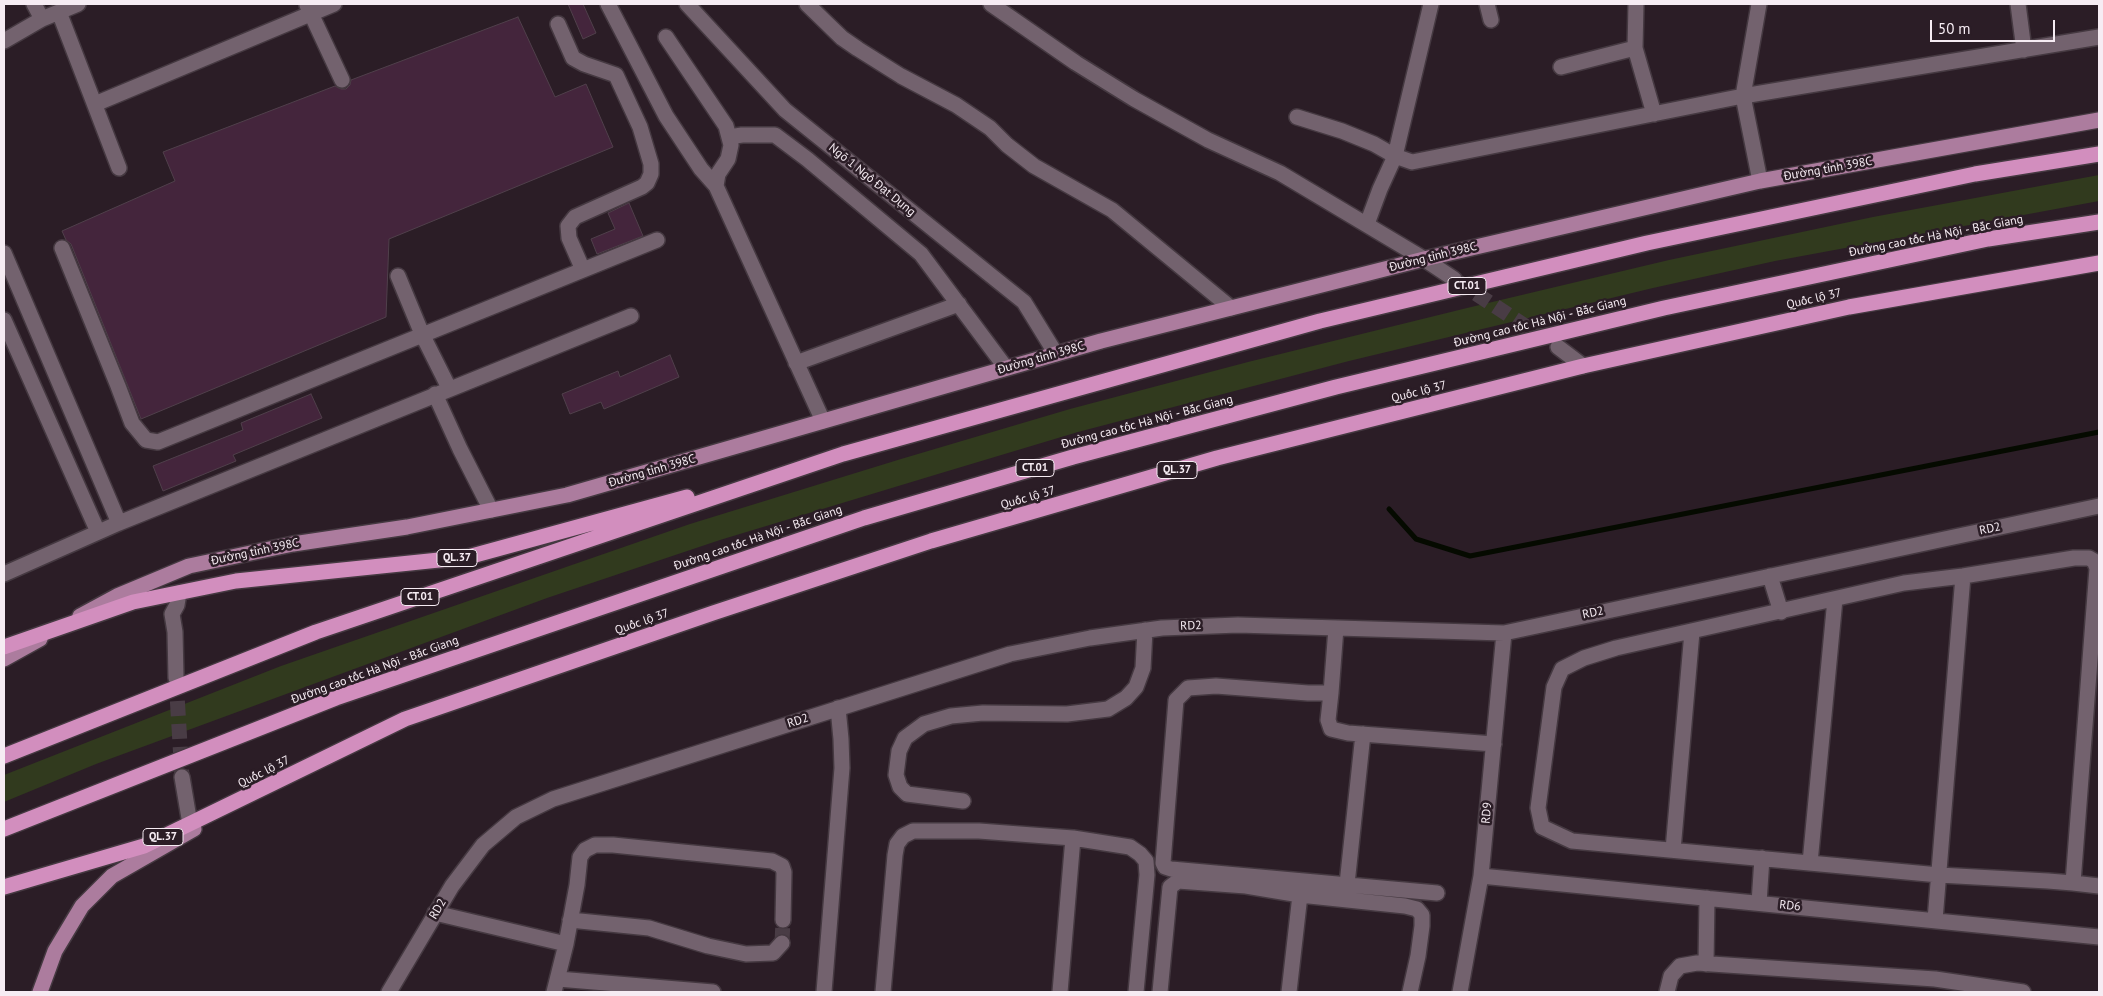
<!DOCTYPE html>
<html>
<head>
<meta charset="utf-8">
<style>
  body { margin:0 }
  #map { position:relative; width:2103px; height:996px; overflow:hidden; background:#2b1d26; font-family:"PT Sans",sans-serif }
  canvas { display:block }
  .frame { position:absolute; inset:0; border:5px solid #f6ecf3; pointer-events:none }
  .scale { position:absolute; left:1930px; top:20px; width:125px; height:22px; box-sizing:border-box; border:2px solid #f6ecf3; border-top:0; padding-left:6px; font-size:15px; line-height:18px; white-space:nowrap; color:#f6ecf3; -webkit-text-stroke:4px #2b1d26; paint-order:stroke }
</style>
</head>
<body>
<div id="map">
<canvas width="2103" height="996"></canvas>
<div class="frame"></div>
<div class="scale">50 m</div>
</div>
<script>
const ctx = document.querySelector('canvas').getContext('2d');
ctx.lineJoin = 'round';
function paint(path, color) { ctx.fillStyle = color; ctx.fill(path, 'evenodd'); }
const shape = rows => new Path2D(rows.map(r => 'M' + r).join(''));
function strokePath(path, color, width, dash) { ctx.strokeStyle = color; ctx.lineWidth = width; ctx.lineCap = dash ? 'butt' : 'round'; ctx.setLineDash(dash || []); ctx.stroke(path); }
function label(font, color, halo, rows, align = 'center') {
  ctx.font = font + ' "PT Sans",sans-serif'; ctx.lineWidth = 5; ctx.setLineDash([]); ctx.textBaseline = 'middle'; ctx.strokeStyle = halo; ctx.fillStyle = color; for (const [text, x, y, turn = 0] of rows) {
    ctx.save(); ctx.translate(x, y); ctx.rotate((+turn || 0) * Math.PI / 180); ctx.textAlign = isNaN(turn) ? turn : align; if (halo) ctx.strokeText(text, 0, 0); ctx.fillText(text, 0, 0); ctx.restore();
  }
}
paint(shape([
  [2099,175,2099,201,1775,261,1653,288,1349,361,1078,432,938,474,720,540,547,598,96,764,4,802,4,775,281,666,690,524,901,459,1070,409,1248,362,1467,308,1669,260,1873,217]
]), '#313a1e');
strokePath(shape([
  [1389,509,1416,539,1470,556,2099,432]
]), '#050a00', 5);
const building = shape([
  [568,4,583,4,596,33,583,39,568,4],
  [518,17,555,97,586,84,613,147,389,239,386,317,141,419,71,244,66,240,62,231,175,181,163,152,335,86,341,89,346,89,350,85,351,80,518,17],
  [629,203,643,236,597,254,591,239,615,229,608,213,629,203],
  [670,355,679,377,604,409,601,402,570,414,562,394,618,371,620,377,670,355],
  [311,394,322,418,233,455,236,461,163,491,153,466,243,430,241,423,311,394]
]);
paint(building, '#44253c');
strokePath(building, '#50404b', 1);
strokePath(shape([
  [1457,281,1551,343],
  [176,678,182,777],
  [782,943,783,920]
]), '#493c45', 15, [15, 8]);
const minor = shape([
  [34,4,42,19],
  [608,4,666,116,701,169,716,186],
  [687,4,785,110,1024,302,1056,354],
  [807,4,842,38,858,49,901,76,956,105,990,128,1007,145,1034,166,1112,210,1231,308],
  [991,4,1076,63,1134,99,1208,140,1280,173,1424,259,1454,279],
  [1487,4,1491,20],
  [1636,4,1635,48,1654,114],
  [1759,4,1743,96,1760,181],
  [2018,4,2024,50],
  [307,5,342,80],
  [59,12,119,168],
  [558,24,573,58,584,64,616,75,640,127,651,164,651,174,647,183,642,187,575,217,568,226,569,238,583,270],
  [666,37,726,126,731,145,728,159,718,174,716,186,823,421],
  [4,41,42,19,78,4],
  [1561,67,1635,48],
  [95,104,334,4],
  [1297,117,1342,131,1374,144,1395,156,1412,162,1743,96,2099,37],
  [729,137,742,135,775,135,807,159,921,254,1006,368],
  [1367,224,1380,189,1395,156,1431,4],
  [62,248,118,386,132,423,146,440,158,442,657,240],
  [4,253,119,523],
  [398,276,422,334,449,388],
  [4,320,98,532],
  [1558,347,1583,366],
  [796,363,959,304],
  [435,394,460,449,491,510],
  [4,574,119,523,631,316],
  [1770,576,1781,612],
  [1336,628,1331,693,1308,693,1216,686,1188,688,1176,700,1163,863,1165,867,1171,869,1437,893],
  [176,678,175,632,172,614,177,605,179,593],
  [1331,693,1328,720,1331,729,1348,733,1494,744],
  [182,777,190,824],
  [963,801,907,794,900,787,896,775,899,751,905,738,924,724,951,716,983,713,1067,714,1108,709,1126,698,1136,687,1143,668,1145,630],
  [1673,850,1692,632],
  [1810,863,1835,599],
  [1481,876,2099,937],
  [2073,883,2097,568,2094,561,2089,558,2074,558,1963,576,1904,583,1616,648,1584,658,1562,669,1554,687,1538,808,1542,827,1572,841,1939,875,2048,881,2073,883,2099,886],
  [1347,884,1363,734],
  [1759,903,1762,858],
  [435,913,566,944,577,885,580,857,585,850,595,845,613,845,772,861,782,866,784,872,783,920],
  [570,920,649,928,708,946,746,954,773,953,782,943],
  [1935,920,1963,576],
  [1706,964,1707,898],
  [558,979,713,992],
  [389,992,452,886,483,845,516,817,553,799,1010,654,1090,638,1162,628,1238,625,1504,633,2099,506],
  [554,992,566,944],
  [824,992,842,768,841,739,838,708],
  [883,992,895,855,897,844,903,836,913,831,979,831,1073,838,1130,847,1140,854,1146,861,1147,875,1136,992],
  [1060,992,1073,838],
  [1160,992,1170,887,1178,881,1246,886,1300,895,1405,906,1417,909,1422,915,1422,926,1418,956,1410,992],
  [1289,992,1300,895],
  [1460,992,1481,876,1504,633],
  [1667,992,1671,976,1680,966,1697,963,1935,979,2023,992]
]);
const major = shape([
  [80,616,117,596,189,566,293,544,407,527,567,495,1101,341,1424,259,1760,181,2099,120],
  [4,659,40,639],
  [40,992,55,951,82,906,112,876,194,829]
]);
const highway = shape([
  [4,647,133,602,236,581,468,557,687,497],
  [4,756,316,632,843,454,1320,321,1647,243,1975,174,2099,154],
  [4,829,336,698,864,518,1073,457,1336,387,1664,308,1988,239,2099,222],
  [4,887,144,846,405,719,713,613,931,541,1217,458,1583,366,1849,307,2099,263]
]);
strokePath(minor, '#453941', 18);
strokePath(major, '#453941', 18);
strokePath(highway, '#453941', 18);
strokePath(minor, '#73626e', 15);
strokePath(major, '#ac7c9e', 15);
strokePath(highway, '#d28ebe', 15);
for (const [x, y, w] of [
  [1467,286,38],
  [1035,468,38],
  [1177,470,40],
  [457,558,40],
  [420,597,38],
  [163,837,40]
]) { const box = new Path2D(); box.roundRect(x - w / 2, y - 8.5, w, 17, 4); ctx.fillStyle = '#2b1d26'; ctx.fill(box); strokePath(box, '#f6ecf3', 1); }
label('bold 11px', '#f6ecf3', null, [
  ["CT.01",1467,286],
  ["CT.01",1035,468],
  ["QL.37",1177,470],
  ["QL.37",457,558],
  ["CT.01",420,597],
  ["QL.37",163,837]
]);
label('12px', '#f6ecf3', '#2b1d26', [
  ["Đường tỉnh 398C",1828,169,-10],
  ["Ngõ 1 Ngô Đạt Dụng",872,180,39],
  ["Đường cao tốc Hà Nội - Bắc Giang",1936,236,-11],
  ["Đường tỉnh 398C",1433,257,-14],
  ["Quốc lộ 37",1814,299,-13],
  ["Đường cao tốc Hà Nội - Bắc Giang",1540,322,-14],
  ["Đường tỉnh 398C",1041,358,-16],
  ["Quốc lộ 37",1419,392,-14],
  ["Đường cao tốc Hà Nội - Bắc Giang",1147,422,-15],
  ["Đường tỉnh 398C",652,471,-16],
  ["Quốc lộ 37",1028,498,-16],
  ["RD2",1990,529,-12],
  ["Đường cao tốc Hà Nội - Bắc Giang",758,538,-19],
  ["Đường tỉnh 398C",255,552,-12],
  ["RD2",1593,613,-12],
  ["Quốc lộ 37",642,622,-19],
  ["RD2",1191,626,-2],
  ["Đường cao tốc Hà Nội - Bắc Giang",375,670,-20],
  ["RD2",798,721,-18],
  ["Quốc lộ 37",264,772,-27],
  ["RD9",1487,813,-85],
  ["RD6",1790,906,6],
  ["RD2",438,909,-59]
]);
</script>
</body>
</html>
